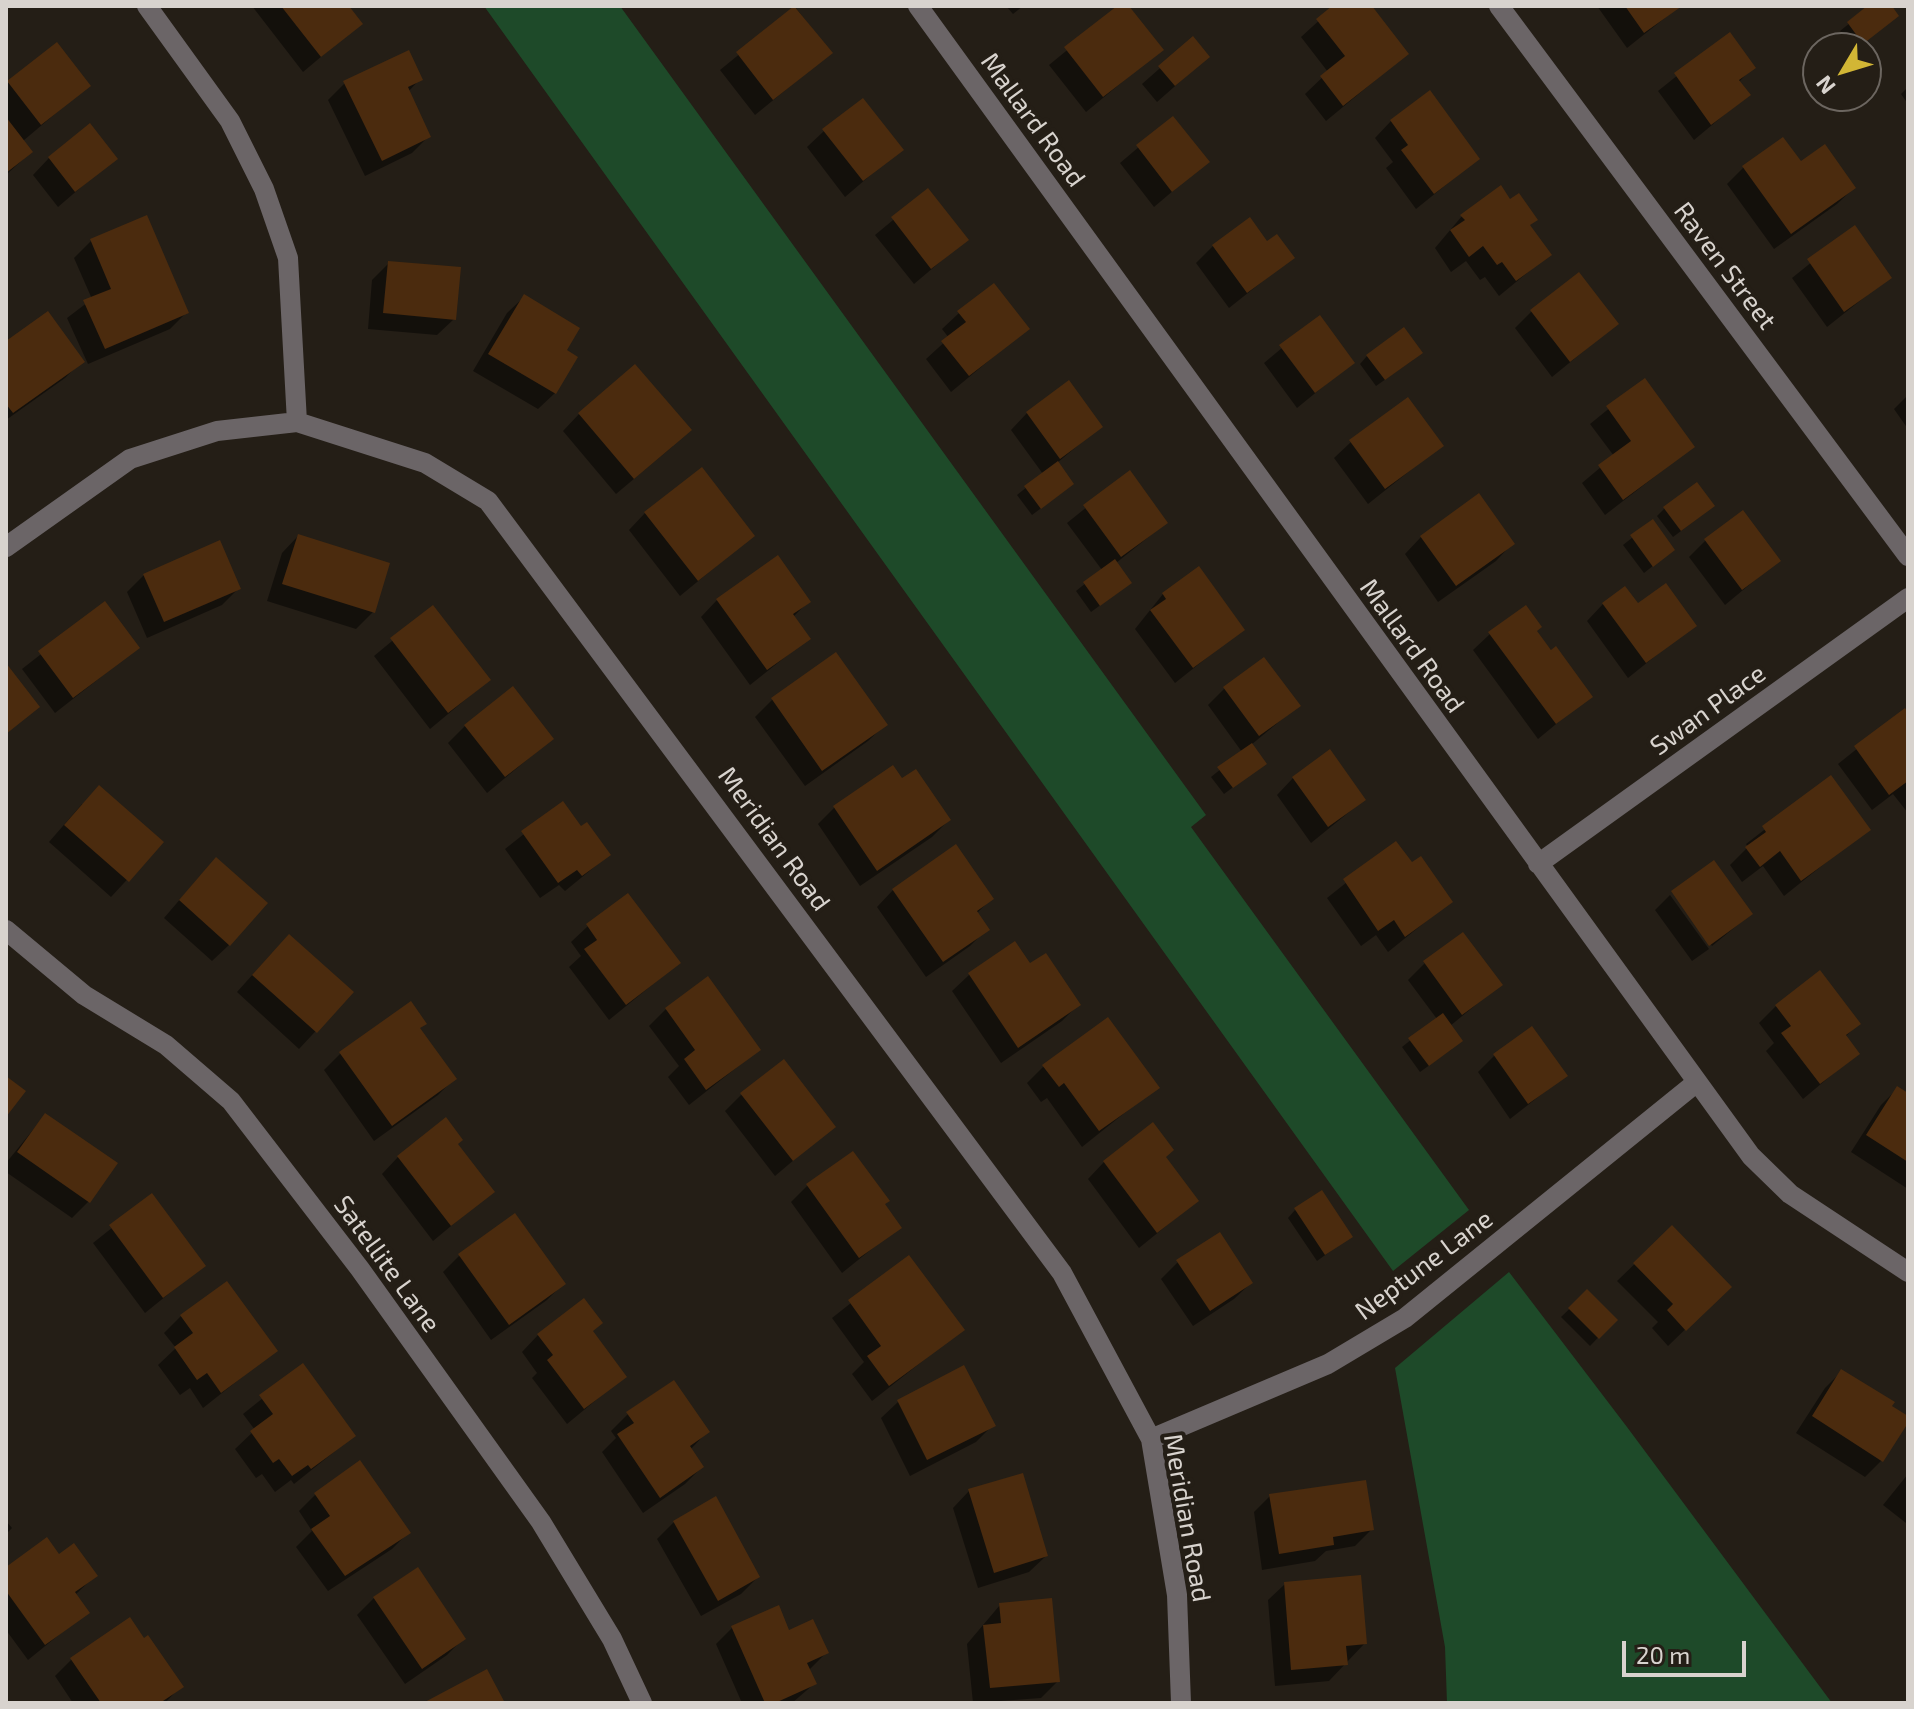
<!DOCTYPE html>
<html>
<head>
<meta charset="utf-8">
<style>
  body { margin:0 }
  #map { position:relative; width:1914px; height:1709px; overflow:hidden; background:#241e16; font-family:"Exo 2",sans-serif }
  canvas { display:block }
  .frame { position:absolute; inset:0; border:8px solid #d8d3ce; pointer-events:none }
  .north { position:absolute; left:1802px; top:32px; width:80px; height:80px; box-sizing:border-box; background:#241e16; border:2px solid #6c6660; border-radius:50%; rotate:232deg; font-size:22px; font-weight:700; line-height:32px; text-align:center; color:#d8d3ce }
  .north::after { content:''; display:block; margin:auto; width:28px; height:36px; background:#d2b635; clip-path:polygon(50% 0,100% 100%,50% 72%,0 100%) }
  .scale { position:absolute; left:1622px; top:1641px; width:124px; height:36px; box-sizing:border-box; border:4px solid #d8d3ce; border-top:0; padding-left:10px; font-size:24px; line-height:28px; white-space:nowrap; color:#d8d3ce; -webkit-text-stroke:6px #241e16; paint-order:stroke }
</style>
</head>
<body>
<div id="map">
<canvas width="1914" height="1709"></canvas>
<div class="frame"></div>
<div class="north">N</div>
<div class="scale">20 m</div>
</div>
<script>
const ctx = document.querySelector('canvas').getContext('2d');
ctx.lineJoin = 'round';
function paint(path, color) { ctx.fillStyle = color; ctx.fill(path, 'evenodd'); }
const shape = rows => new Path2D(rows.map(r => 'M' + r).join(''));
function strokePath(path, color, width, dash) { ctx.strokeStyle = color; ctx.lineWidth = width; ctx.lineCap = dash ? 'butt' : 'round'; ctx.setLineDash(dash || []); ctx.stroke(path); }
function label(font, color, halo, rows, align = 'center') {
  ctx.font = font + ' "Exo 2",sans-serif'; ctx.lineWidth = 8; ctx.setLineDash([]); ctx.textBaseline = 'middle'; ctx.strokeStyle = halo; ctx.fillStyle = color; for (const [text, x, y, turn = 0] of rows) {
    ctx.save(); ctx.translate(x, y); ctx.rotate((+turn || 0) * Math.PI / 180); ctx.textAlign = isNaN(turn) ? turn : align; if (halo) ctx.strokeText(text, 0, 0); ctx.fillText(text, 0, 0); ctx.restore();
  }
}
paint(shape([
  [484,6,620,6,1206,815,1191,827,1469,1210,1393,1271],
  [1509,1272,1627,1427,1832,1703,1447,1703,1445,1647,1395,1368]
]), '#1e4a29');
paint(shape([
  [252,6,346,6,360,24,303,72],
  [1006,6,1023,6,1013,14],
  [1121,6,1127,6,1161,50,1086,112,1049,65],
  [1335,6,1369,6,1407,54,1326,121,1305,94,1328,72,1301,37],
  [1597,6,1680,6,1627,48],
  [1871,6,1889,6,1889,23,1853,48,1840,31],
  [796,8,831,53,755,115,720,70],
  [1729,34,1753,67,1738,83,1748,95,1694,140,1658,91],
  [1193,39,1208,57,1157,102,1142,84],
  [420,79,408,92,429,136,412,153,365,176,328,100,345,83],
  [8,83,88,86,23,141,31,152,6,175],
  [1908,87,1908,104,1901,94],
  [1173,118,1207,162,1154,207,1120,163],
  [1391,121,1478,159,1416,209,1386,168,1393,162,1375,138],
  [824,131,901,149,845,197,807,147],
  [49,158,115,158,58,207,33,175],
  [1744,167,1854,188,1837,204,1774,249,1727,184],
  [928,191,966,240,914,284,875,235],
  [1462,216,1528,226,1549,255,1499,296,1485,277,1480,280,1466,261,1451,272,1435,248],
  [1854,228,1890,277,1827,327,1792,278],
  [91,241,187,312,170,329,88,364,67,318,92,299,74,258],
  [1266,244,1292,258,1229,308,1196,263,1213,246],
  [389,263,454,319,437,335,368,329,372,280],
  [524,297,564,351,555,393,538,409,473,371,507,313],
  [1532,311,1617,324,1552,377,1515,328],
  [959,313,1027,329,951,392,926,359,949,338,942,329],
  [1319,317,1352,363,1297,408,1264,363],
  [6,343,82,361,65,378,6,420],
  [1367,356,1413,360,1376,386,1360,364],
  [1644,380,1693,447,1605,515,1582,483,1614,456,1590,424],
  [1908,395,1908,429,1894,409],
  [1027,413,1100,427,1057,463,1064,491,1032,515,1017,495,1043,474,1011,430],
  [579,414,673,446,616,494,563,431],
  [1351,442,1441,446,1368,504,1334,458],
  [1129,473,1166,523,1116,563,1121,590,1091,612,1076,591,1102,570,1067,523],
  [1665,508,1705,513,1673,537,1657,516],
  [645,513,753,536,680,596,629,530],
  [1652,522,1673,550,1644,573,1623,545],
  [298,536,373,612,356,629,267,601,282,553],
  [1421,537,1512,544,1496,561,1438,602,1405,554],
  [1706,540,1778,561,1725,605,1689,557],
  [1198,568,1243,629,1175,683,1135,629,1163,594],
  [144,575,239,588,222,605,147,638,127,592],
  [717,600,808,602,793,617,808,639,750,685,701,617],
  [105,604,138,648,55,713,22,669],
  [1603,604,1638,606,1694,625,1628,678,1587,621],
  [433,607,489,680,430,729,374,656],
  [1535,631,1590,696,1538,739,1473,650,1490,634],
  [835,655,885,725,868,741,805,786,755,717,772,700],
  [1224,689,1298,706,1251,745,1264,764,1224,794,1211,777,1242,752,1208,705],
  [1904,711,1908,716,1908,813,1893,794,1872,810,1838,764],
  [465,726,552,739,487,793,448,743],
  [892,768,902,781,949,820,932,837,860,886,818,824,834,808],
  [1293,778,1364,800,1311,843,1277,795],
  [1831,778,1868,829,1784,896,1763,866,1742,882,1730,865,1748,847,1746,844],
  [563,803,581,829,609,855,565,891,559,885,540,898,505,849],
  [82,804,161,843,111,897,49,842],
  [1396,843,1412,865,1450,902,1388,952,1376,935,1361,946,1327,898],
  [200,876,229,945,212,961,164,918],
  [893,890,991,899,976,914,987,929,970,946,926,977,877,907],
  [1674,893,1751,914,1712,946],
  [1670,895,1709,949,1692,961,1655,910],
  [588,926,679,963,609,1020,569,967,581,956,571,942],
  [1015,944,1029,966,1078,1005,1062,1021,1001,1063,952,991,969,975],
  [272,953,351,993,299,1049,237,992],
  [1425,963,1500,985,1450,1026,1452,1049,1420,1072,1402,1047,1437,1019,1408,980],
  [1776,1006,1858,1024,1845,1037,1858,1053,1803,1099,1766,1051,1774,1043,1759,1023],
  [666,1009,759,1050,689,1105,668,1077,679,1066,649,1026],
  [418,1029,454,1079,438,1095,374,1141,324,1070,341,1053],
  [1494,1056,1565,1076,1510,1119,1478,1072],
  [1043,1067,1157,1087,1082,1147,1047,1098,1041,1102,1027,1083],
  [1897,1089,1908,1096,1908,1189,1851,1152,1881,1105],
  [741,1095,834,1126,775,1176,725,1111],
  [45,1115,89,1201,72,1218,6,1172,6,1163],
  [456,1144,492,1192,433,1241,382,1174,398,1157],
  [1164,1157,1197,1201,1139,1248,1088,1179,1104,1162],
  [807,1186,883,1205,899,1227,842,1273,791,1202],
  [152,1196,203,1266,145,1313,93,1243],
  [1295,1210,1350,1237,1317,1261,1288,1218],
  [1672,1228,1729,1287,1668,1346,1652,1328,1658,1322,1617,1281],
  [459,1256,563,1284,547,1300,491,1340,443,1272],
  [909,1257,962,1330,872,1401,852,1374,864,1362,832,1318],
  [1178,1262,1251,1283,1234,1299,1193,1326,1161,1279],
  [1587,1292,1615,1320,1590,1346,1561,1317],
  [181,1316,275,1351,203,1408,190,1388,180,1395,158,1365,176,1348,164,1333],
  [591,1332,624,1377,567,1424,532,1378,537,1373,522,1352,538,1335],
  [303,1366,354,1436,294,1484,291,1480,275,1492,262,1474,256,1478,235,1449,255,1430,243,1414],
  [1842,1371,1908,1418,1882,1460,1865,1477,1796,1433,1825,1388],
  [898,1402,993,1425,976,1442,910,1476,881,1418],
  [628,1414,707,1432,690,1450,702,1467,685,1484,643,1513,602,1452,616,1438,611,1431],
  [1908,1474,1908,1521,1906,1523,1883,1505],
  [969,1491,1046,1556,1029,1572,978,1588,953,1508],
  [315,1495,409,1532,392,1549,328,1591,296,1547,312,1531,299,1511],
  [1270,1496,1372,1529,1355,1546,1326,1551,1315,1561,1262,1570,1254,1512],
  [715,1499,758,1577,741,1594,701,1616,657,1539,674,1522],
  [6,1521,12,1528,6,1534],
  [59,1557,95,1576,75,1595,87,1612,28,1660,6,1630,6,1569],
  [1285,1584,1365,1643,1329,1681,1275,1686,1268,1600],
  [374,1598,464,1638,447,1655,405,1684,357,1615],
  [1000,1605,1058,1681,1041,1698,973,1703,967,1644],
  [732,1628,788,1632,826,1653,808,1671,814,1684,792,1703,742,1703,716,1644],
  [71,1660,181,1686,165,1703,73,1703,55,1676]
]), '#0007');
paint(shape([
  [281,6,349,6,363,24,321,57],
  [794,6,833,53,773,100,736,52],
  [1117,6,1129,6,1164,50,1103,97,1064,47],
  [1332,6,1372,6,1409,54,1343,106,1320,76,1345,56,1316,19],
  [1625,6,1682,6,1644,33],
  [1867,6,1892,6,1899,16,1863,44,1847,22],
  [1730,32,1756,68,1739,80,1751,95,1711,125,1674,73],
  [1193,36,1210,57,1175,86,1158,66],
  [57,42,91,86,41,125,7,81],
  [409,50,423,80,408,87,431,137,382,161,343,81],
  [1430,90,1480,159,1434,194,1401,150,1408,145,1390,120],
  [863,98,904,150,863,181,822,129],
  [1173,116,1210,162,1172,192,1136,145],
  [6,117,33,152,6,173],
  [90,123,118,159,75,192,48,157],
  [1783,137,1801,161,1825,144,1856,188,1791,234,1742,166],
  [1501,185,1510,199,1519,193,1538,220,1530,225,1552,255,1516,281,1502,262,1497,265,1483,246,1469,257,1450,230,1465,220,1460,215],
  [928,188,969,240,931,269,891,217],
  [147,215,189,313,105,349,83,300,111,289,90,239],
  [1250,217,1267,241,1277,234,1295,258,1247,293,1212,245],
  [1855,225,1892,278,1844,312,1807,259],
  [388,261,461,267,456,320,383,313],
  [1579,272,1619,324,1570,362,1530,310],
  [994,283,1030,329,969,376,941,341,966,322,957,311],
  [524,294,580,328,567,350,578,357,556,394,488,354],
  [48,311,85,362,13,413,6,404,6,341],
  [1320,315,1355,363,1315,393,1279,345],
  [1404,327,1423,353,1385,380,1366,355],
  [635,364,692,430,634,479,578,413],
  [1645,378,1695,447,1623,500,1598,465,1631,441,1606,406],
  [1069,380,1103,427,1060,459,1026,412],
  [1408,397,1444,446,1385,489,1349,440],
  [1058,461,1074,484,1041,509,1024,486],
  [702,467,755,536,698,581,644,512],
  [1130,470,1168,523,1121,557,1083,505],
  [1697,482,1715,506,1681,531,1663,507],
  [1479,493,1515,544,1456,586,1420,536],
  [1743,510,1781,561,1742,590,1704,539],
  [1653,519,1675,550,1653,567,1630,535],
  [298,534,390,563,375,613,282,584],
  [220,540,241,589,164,622,143,574],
  [778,555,811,602,793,614,811,639,767,670,716,599],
  [1115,559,1132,583,1100,606,1083,582],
  [1199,566,1245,630,1193,668,1150,610,1166,599,1162,593],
  [1666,583,1697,626,1646,663,1602,603,1625,586,1638,603],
  [105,601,140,648,73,698,38,651],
  [433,605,491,680,448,713,390,638],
  [1526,605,1542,627,1537,631,1551,650,1556,646,1593,697,1556,724,1488,632],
  [836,652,888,725,822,771,771,698],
  [1264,657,1301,706,1259,736,1223,687],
  [6,663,40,707,6,734],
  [513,686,554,739,505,777,464,725],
  [1905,708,1908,713,1908,781,1889,795,1854,746],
  [1252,743,1267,764,1233,788,1217,767],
  [1330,749,1366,800,1328,827,1292,777],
  [893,765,902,778,916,769,951,820,877,871,833,806],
  [1831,775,1871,830,1801,881,1780,851,1760,867,1745,847,1766,832,1762,826],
  [99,785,164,842,129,882,64,825],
  [563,801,581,826,587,822,611,855,582,876,577,870,558,883,521,831],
  [1396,841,1412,862,1421,856,1453,902,1405,937,1394,920,1378,931,1343,879],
  [956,844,994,899,977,911,990,930,943,962,892,889],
  [216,857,268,903,230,946,179,900],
  [1714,860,1753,914,1709,946,1671,891],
  [628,893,681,963,626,1005,584,949,597,940,586,924],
  [1463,932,1503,985,1462,1015,1423,961],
  [289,934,354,992,317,1033,252,975],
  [1015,941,1030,963,1046,953,1081,1005,1018,1048,968,973],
  [1820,970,1861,1024,1846,1035,1860,1054,1820,1084,1781,1033,1791,1026,1775,1005],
  [708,976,761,1050,706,1090,684,1059,695,1050,665,1008],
  [411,1001,427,1024,420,1028,457,1079,392,1126,339,1052],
  [1443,1013,1463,1041,1429,1066,1408,1038],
  [1108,1017,1160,1088,1099,1131,1064,1083,1059,1087,1042,1065],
  [1532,1026,1568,1076,1528,1104,1493,1054],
  [784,1059,836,1127,793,1161,740,1093],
  [6,1076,26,1091,6,1117],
  [1897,1086,1908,1093,1908,1162,1866,1135],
  [45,1113,118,1163,90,1203,17,1152],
  [446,1117,463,1140,458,1144,495,1192,451,1226,397,1156],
  [1153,1122,1174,1150,1166,1157,1199,1201,1157,1233,1103,1161],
  [853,1151,890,1201,885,1204,902,1228,859,1258,806,1184],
  [1322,1190,1353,1237,1325,1255,1294,1208],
  [152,1193,206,1266,163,1298,109,1225],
  [515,1213,566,1284,509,1325,458,1254],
  [1672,1225,1732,1287,1686,1331,1667,1310,1673,1304,1633,1263],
  [1220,1232,1253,1283,1210,1311,1176,1260],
  [909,1255,965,1330,889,1386,867,1356,881,1346,848,1300],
  [227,1281,278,1351,221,1393,207,1373,197,1380,174,1347,193,1333,180,1315],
  [1587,1289,1618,1320,1599,1339,1568,1308],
  [584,1298,603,1323,593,1331,627,1377,584,1409,547,1360,553,1355,537,1334],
  [303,1363,356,1436,311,1469,308,1465,292,1476,279,1459,273,1463,250,1431,273,1414,259,1395],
  [964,1365,996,1426,927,1460,897,1400],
  [1841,1369,1895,1402,1892,1406,1908,1416,1908,1423,1883,1462,1812,1416],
  [674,1380,710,1432,690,1446,704,1467,660,1498,617,1434,634,1423,626,1412],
  [360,1460,411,1533,345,1576,311,1529,330,1516,314,1493],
  [1023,1473,1048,1556,994,1573,968,1489],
  [1366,1480,1374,1530,1333,1537,1334,1545,1279,1554,1269,1494],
  [716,1496,760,1577,718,1601,673,1521],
  [47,1537,59,1554,74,1543,98,1576,75,1592,90,1613,45,1645,6,1591,6,1567],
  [418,1567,466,1639,422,1669,373,1597],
  [1361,1575,1367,1644,1346,1646,1348,1665,1291,1670,1284,1582],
  [1052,1598,1060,1682,990,1688,983,1625,1001,1623,999,1603],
  [779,1605,789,1630,813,1619,829,1653,807,1663,817,1684,775,1703,765,1703,731,1626],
  [130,1617,144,1638,148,1635,184,1687,160,1703,101,1703,70,1658],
  [487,1669,505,1703,423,1703]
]), '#4b2b0e');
strokePath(shape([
  [147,6,230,121,264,189,288,258,297,422],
  [918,6,1751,1156,1790,1194,1908,1272],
  [1499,6,1908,556],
  [6,547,130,459,217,431,297,422,425,463,488,501,1062,1273,1151,1439,1177,1595,1181,1703],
  [1538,864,1908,598],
  [6,930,84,995,166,1045,231,1101,360,1269,541,1522,612,1639,642,1703],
  [1151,1439,1328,1364,1405,1318,1697,1082]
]), '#6b6567', 20);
label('26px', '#d8d3ce', '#241e16', [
  ["Mallard Road",1033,120,54],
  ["Raven Street",1725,266,53],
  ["Mallard Road",1412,646,54],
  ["Swan Place",1708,710,-36],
  ["Meridian Road",774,839,54],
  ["Satellite Lane",387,1264,54],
  ["Neptune Lane",1424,1265,-37],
  ["Meridian Road",1187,1518,80]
]);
</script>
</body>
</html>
